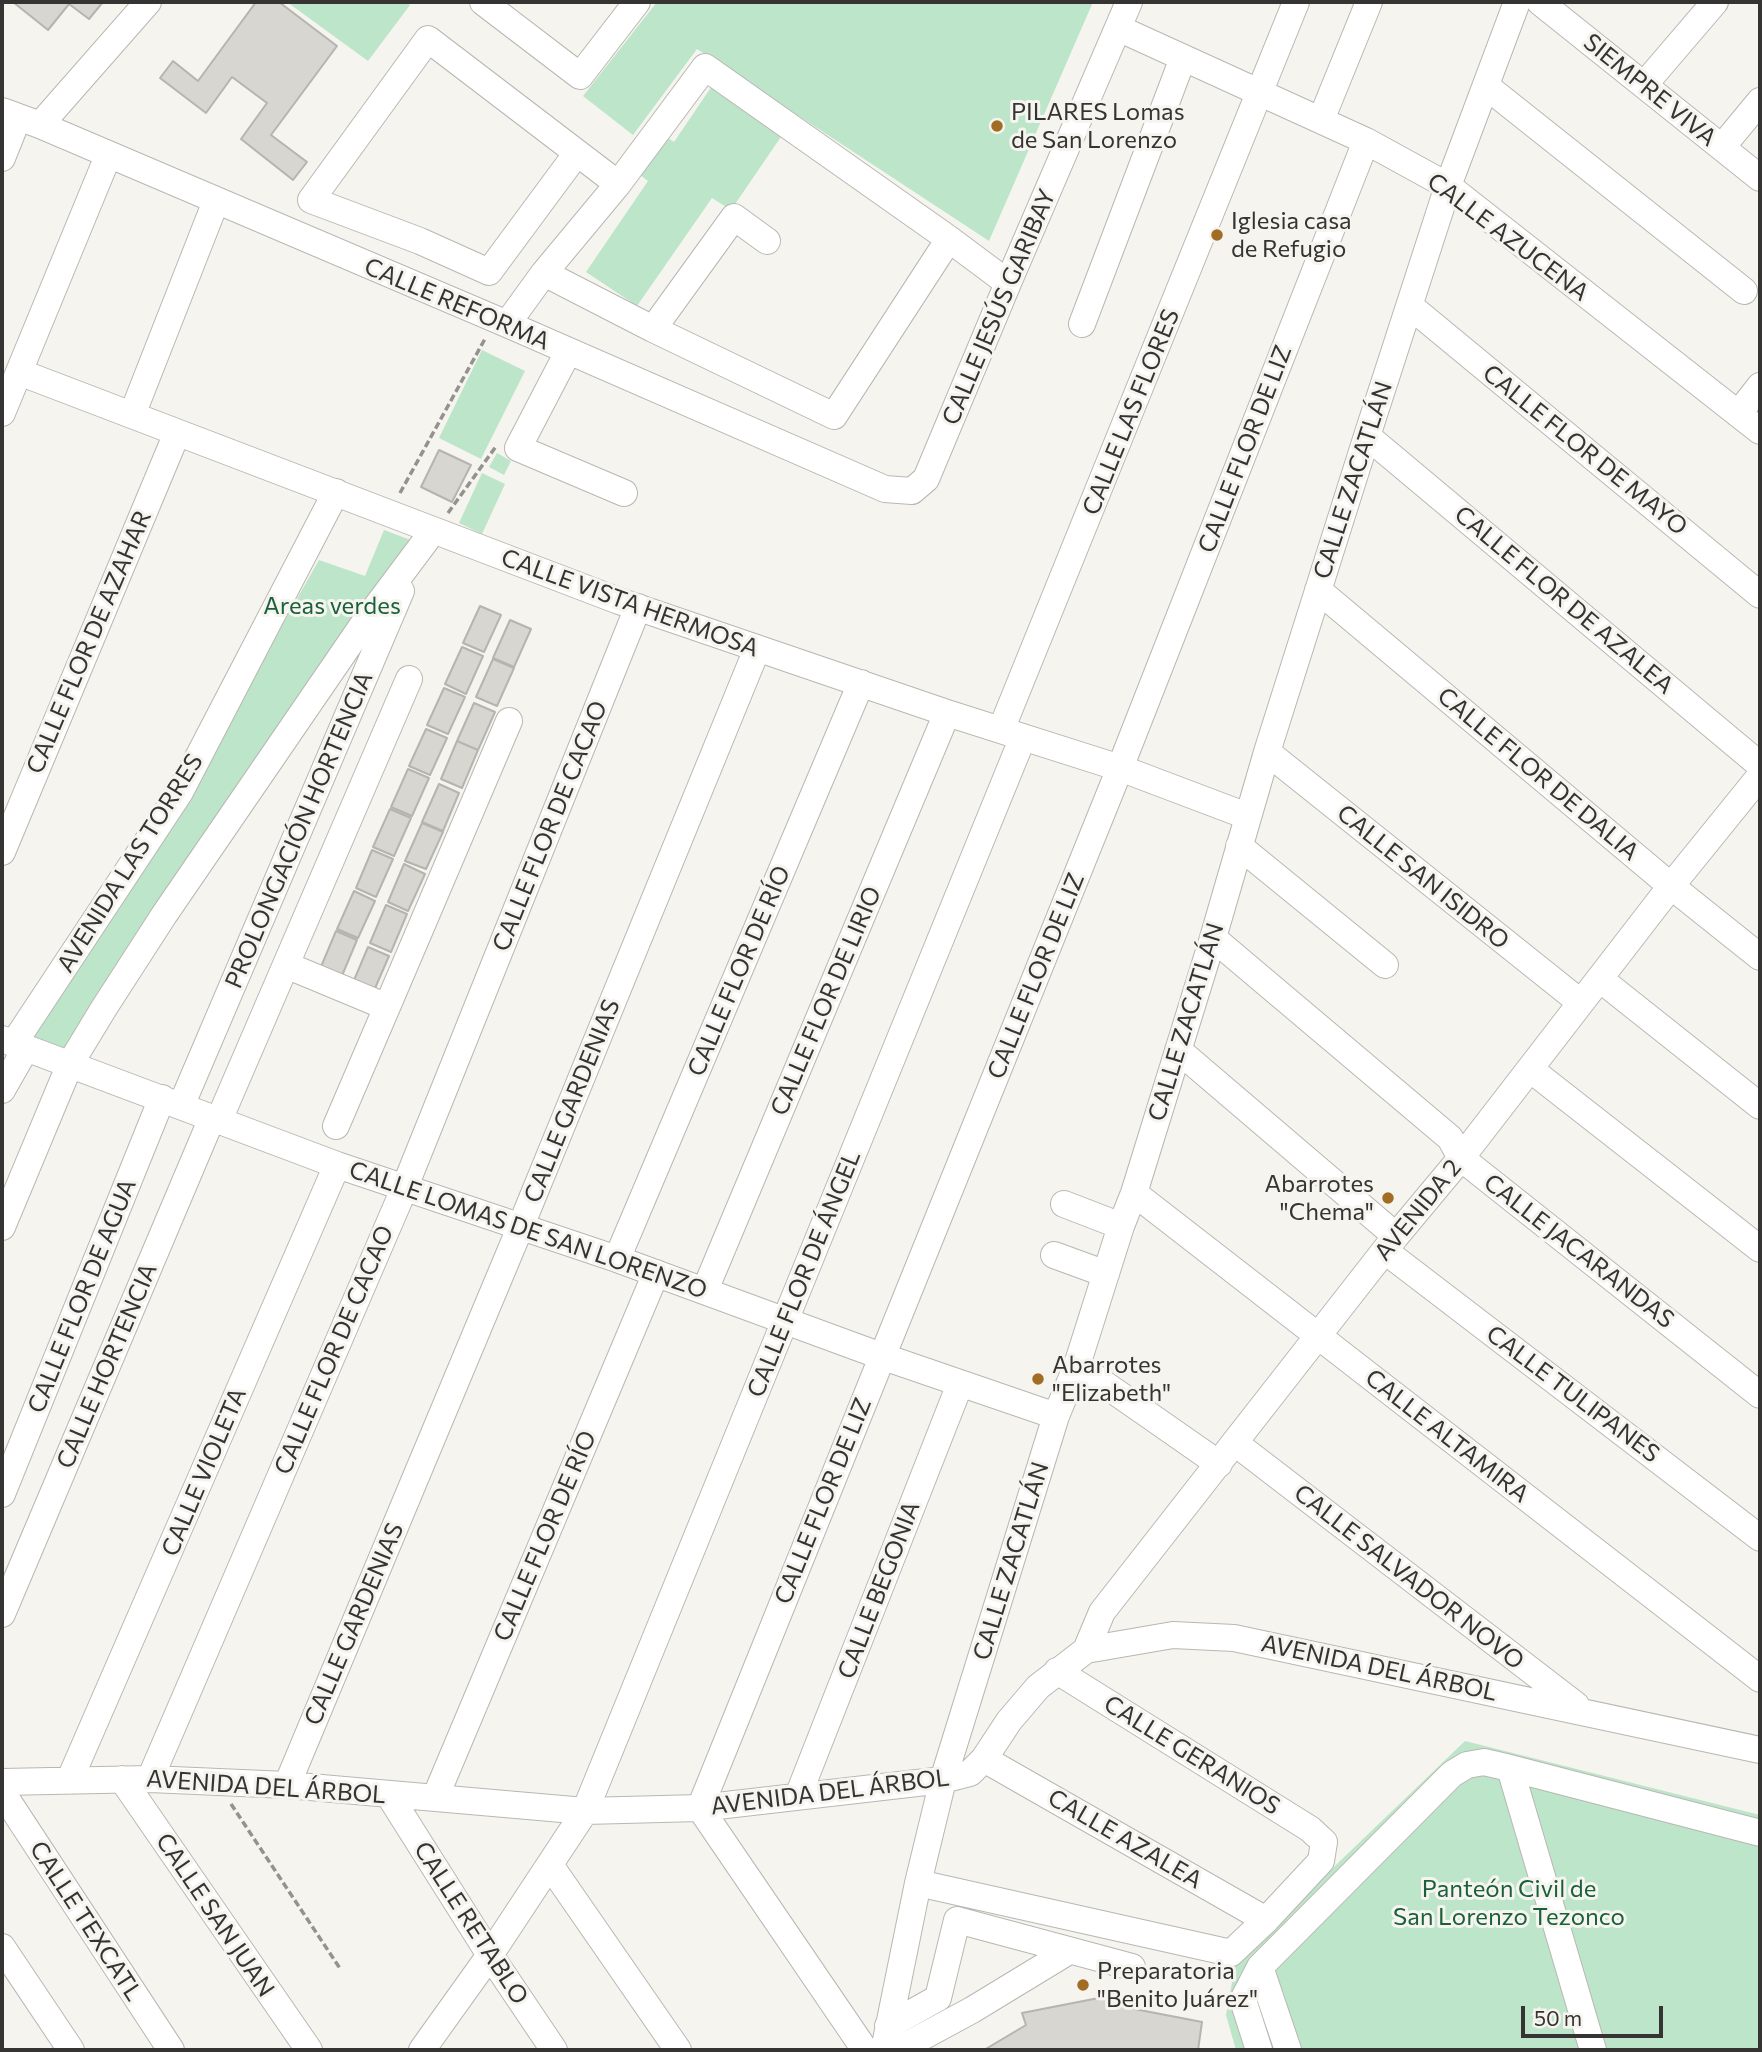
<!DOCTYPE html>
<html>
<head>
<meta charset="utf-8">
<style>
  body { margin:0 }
  #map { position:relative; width:1762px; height:2052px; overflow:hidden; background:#f6f4ef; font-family:Commissioner,sans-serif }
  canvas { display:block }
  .frame { position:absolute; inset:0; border:4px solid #353432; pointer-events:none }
  .scale { position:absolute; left:1521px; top:2006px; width:142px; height:32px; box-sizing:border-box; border:4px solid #353432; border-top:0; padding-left:9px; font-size:21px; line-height:24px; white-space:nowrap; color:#353432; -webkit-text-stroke:5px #f6f4ef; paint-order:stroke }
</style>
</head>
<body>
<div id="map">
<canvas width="1762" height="2052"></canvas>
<div class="frame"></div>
<div class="scale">50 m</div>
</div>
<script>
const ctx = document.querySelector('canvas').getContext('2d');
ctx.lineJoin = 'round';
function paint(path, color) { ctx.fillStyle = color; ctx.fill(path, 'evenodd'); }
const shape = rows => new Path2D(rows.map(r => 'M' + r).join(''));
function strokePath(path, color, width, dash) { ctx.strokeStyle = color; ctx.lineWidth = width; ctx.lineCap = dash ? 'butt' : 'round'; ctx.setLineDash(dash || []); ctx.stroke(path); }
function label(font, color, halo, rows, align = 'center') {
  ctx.font = font + ' Commissioner,sans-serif'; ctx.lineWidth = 6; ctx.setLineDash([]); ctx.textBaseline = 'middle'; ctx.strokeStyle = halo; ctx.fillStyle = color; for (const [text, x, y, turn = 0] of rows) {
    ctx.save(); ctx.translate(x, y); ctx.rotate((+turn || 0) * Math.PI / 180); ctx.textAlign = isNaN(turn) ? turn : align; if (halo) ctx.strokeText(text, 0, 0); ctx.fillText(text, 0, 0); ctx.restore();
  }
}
paint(shape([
  [287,2,405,2,410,5,368,61],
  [657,2,1093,2,989,241,697,49,633,135,583,96],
  [714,83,785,131,731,210,712,198,637,306,586,272,648,181,633,170,659,132,674,142],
  [482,350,525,371,481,459,439,438],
  [497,453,511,461,504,475,489,467],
  [482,473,505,484,482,534,459,523],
  [384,530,416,542,73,1062,25,1044,199,771,319,560,365,576],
  [1465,1741,1760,1815,1760,2050,1236,2050,1226,2015,1236,1961]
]), '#bce5c9');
const building = shape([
  [13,2,103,2,89,19,69,4,48,30,13,2],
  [256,2,279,2,337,46,271,135,307,162,293,180,241,139,267,103,232,77,206,113,160,78,173,61,198,81,256,2],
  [439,450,471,465,452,502,421,487,439,450],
  [480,606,501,615,484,652,463,643,480,606],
  [510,620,531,629,514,667,493,658,510,620],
  [462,647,483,656,466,694,445,684,462,647],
  [493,659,514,668,497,706,476,697,493,659],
  [444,688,465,697,448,734,427,725,444,688],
  [474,703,495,712,478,750,457,741,474,703],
  [426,729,447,738,430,775,409,766,426,729],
  [457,741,478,750,462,788,441,779,457,741],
  [408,769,429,778,412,816,391,807,408,769],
  [439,784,459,793,443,831,422,822,439,784],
  [390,809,411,818,394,856,373,847,390,809],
  [422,823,443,832,426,869,405,861,422,823],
  [372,850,393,859,376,897,356,888,372,850],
  [404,864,425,874,408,911,388,902,404,864],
  [354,891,375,901,358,938,337,929,354,891],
  [386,905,407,914,391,952,370,943,386,905],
  [336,931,357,940,341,978,320,969,336,931],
  [368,947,389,956,373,993,352,985,368,947],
  [1119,1994,1119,2006,1202,2022,1198,2050,984,2050,1026,2025,1022,2013,1119,1994]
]);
paint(building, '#d8d6d1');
strokePath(building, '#b6b4af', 2);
const minor = shape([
  [483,2,580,76,637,2],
  [1540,2,1760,178],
  [1118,28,1366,141,1448,186,1760,431],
  [1644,85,1715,2],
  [1486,86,1744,291],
  [2,111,40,125,507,324,885,489,912,491,926,479,1008,283,1129,2],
  [1321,120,1369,2],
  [40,125,148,2],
  [1722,147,1760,101],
  [577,153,489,272,420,241,311,200,428,39,618,184],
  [2,158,18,118],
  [949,239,834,416,653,329,544,273,618,184,705,67,949,239,1008,283],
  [1410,306,1760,595],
  [507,324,544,273],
  [1082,324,1183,58],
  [653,329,734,217,767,241],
  [568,352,518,448,624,493],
  [19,372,619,601,947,713,1120,768,1247,816],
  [2,413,108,156],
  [1738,414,1760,386],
  [132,415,216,201],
  [1367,436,1760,765],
  [1318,590,1671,886,1760,957],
  [1001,730,1296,2],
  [1267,752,1580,1002],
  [1239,846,1385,965],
  [2,852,177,433],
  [1213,938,1450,1138,1461,1158,1760,1395],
  [286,965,387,1007,509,721],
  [1600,979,1760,1106],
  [2,1039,337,1165,617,1259,881,1356,1056,1416],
  [14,1043,180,792,336,492],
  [1178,1050,1396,1236],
  [1530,1069,1760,1249],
  [2,1090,26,1048],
  [181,1106,401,591],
  [219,1120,409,679],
  [336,1126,387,1007],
  [1134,1193,1760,1679],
  [1064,1204,1121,1226],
  [2,1227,70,1064,104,1008,164,915,362,626,433,531],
  [1385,1251,1760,1538],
  [1054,1255,1106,1274],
  [617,1259,861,683],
  [705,1290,947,713],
  [1077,1365,1219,1464],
  [1235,1443,1576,1705],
  [2,1494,162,1098],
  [2,1614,212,1118],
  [1086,1650,1102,1612,1396,1236,1461,1158,1671,886,1760,776],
  [984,1759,1266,1920],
  [1510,1768,1593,2050],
  [70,1779,337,1165],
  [122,1779,309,2050],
  [150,1779,404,1189,638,607],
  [2,1782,150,1779,287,1785,585,1811,700,1808,943,1780,970,1773,984,1759,1009,1721,1038,1687,1086,1650,1173,1635,1234,1638,1760,1750],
  [287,1785,520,1228,757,649],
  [2,1792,171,2050],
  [389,1795,490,1955,554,2050],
  [798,1796,960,1384],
  [435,1798,656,1273],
  [550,1865,678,2050],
  [918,1883,1231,1953,1266,1920,1321,1861,1324,1842,1310,1829,1057,1671],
  [2,1947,71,2050],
  [1260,1967,1288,2050],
  [888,2026,938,1998,957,1920,1132,1967],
  [422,2050,490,1955,585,1811,1023,737],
  [865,2050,700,1808,1120,768,1366,141],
  [884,2050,918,1883,943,1780,1056,1416,1077,1365,1121,1226,1134,1193,1213,938,1267,752,1367,436,1448,186,1517,2],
  [898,2050,972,2010,1069,1951],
  [1259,2050,1243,2000,1260,1967,1452,1774,1467,1765,1484,1762,1510,1768,1760,1833]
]);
strokePath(minor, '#b9b7b2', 28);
strokePath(shape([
  [400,493,486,337],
  [448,513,497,445],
  [231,1804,341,1970]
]), '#93928e', 3.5, [7, 3.5]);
strokePath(minor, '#fff', 26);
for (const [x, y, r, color] of [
  [997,126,7,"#a16d25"],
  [1217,235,7,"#a16d25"],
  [1388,1198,7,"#a16d25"],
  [1038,1379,7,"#a16d25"],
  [1083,1985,7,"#a16d25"]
]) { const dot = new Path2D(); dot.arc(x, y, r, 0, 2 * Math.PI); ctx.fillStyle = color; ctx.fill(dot); strokePath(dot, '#f6f4ef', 2.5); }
label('24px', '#353432', '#f6f4ef', [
  ["SIEMPRE VIVA",1650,90,39],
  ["CALLE AZUCENA",1508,237,37],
  ["CALLE REFORMA",457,304,23],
  ["CALLE JESÚS GARIBAY",999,307,-67],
  ["CALLE LAS FLORES",1131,412,-68],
  ["CALLE FLOR DE LIZ",1245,449,-69],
  ["CALLE FLOR DE MAYO",1585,450,39],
  ["CALLE ZACATLÁN",1353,480,-72],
  ["CALLE FLOR DE AZALEA",1564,600,40],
  ["CALLE VISTA HERMOSA",630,603,20],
  ["CALLE FLOR DE AZAHAR",89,642,-67],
  ["CALLE FLOR DE DALIA",1538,774,40],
  ["CALLE FLOR DE CACAO",550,826,-68],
  ["PROLONGACIÓN HORTENCIA",299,830,-67],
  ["AVENIDA LAS TORRES",130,863,-58],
  ["CALLE SAN ISIDRO",1423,877,39],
  ["CALLE FLOR DE RÍO",739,971,-67],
  ["CALLE FLOR DE LIZ",1036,976,-68],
  ["CALLE FLOR DE LIRIO",826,1001,-67],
  ["CALLE ZACATLÁN",1186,1022,-73],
  ["CALLE GARDENIAS",572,1101,-68],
  ["AVENIDA 2",1418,1210,-51],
  ["CALLE LOMAS DE SAN LORENZO",528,1230,19],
  ["CALLE JACARANDAS",1579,1251,38],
  ["CALLE FLOR DE ÁNGEL",804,1274,-68],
  ["CALLE FLOR DE AGUA",82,1296,-68],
  ["CALLE FLOR DE CACAO",334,1350,-67],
  ["CALLE HORTENCIA",107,1366,-67],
  ["CALLE TULIPANES",1573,1394,37],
  ["CALLE ALTAMIRA",1447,1436,38],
  ["CALLE VIOLETA",204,1472,-67],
  ["CALLE FLOR DE LIZ",823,1501,-68],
  ["CALLE FLOR DE RÍO",545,1536,-67],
  ["CALLE ZACATLÁN",1011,1561,-73],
  ["CALLE SALVADOR NOVO",1409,1577,38],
  ["CALLE BEGONIA",879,1590,-69],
  ["CALLE GARDENIAS",354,1624,-67],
  ["AVENIDA DEL ÁRBOL",1379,1668,12],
  ["CALLE GERANIOS",1192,1755,32],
  ["AVENIDA DEL ÁRBOL",266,1787,4],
  ["AVENIDA DEL ÁRBOL",830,1792,-7],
  ["CALLE AZALEA",1125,1839,30],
  ["CALLE SAN JUAN",215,1915,56],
  ["CALLE TEXCATL",86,1921,57],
  ["CALLE RETABLO",471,1923,57]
]);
label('24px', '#353432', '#f6f4ef', [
  ["PILARES Lomas",1011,112],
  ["de San Lorenzo",1011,140],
  ["Iglesia casa",1231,221],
  ["de Refugio",1231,249],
  ["Abarrotes",1374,1184,"right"],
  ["\"Chema\"",1374,1212,"right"],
  ["Abarrotes",1052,1365],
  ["\"Elizabeth\"",1052,1393],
  ["Preparatoria",1097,1971],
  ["\"Benito Juárez\"",1097,1999]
], 'left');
label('24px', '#19603b', '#f6f4ef', [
  ["Areas verdes",332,606],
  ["Panteón Civil de",1509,1889],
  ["San Lorenzo Tezonco",1509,1917]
]);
</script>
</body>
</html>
